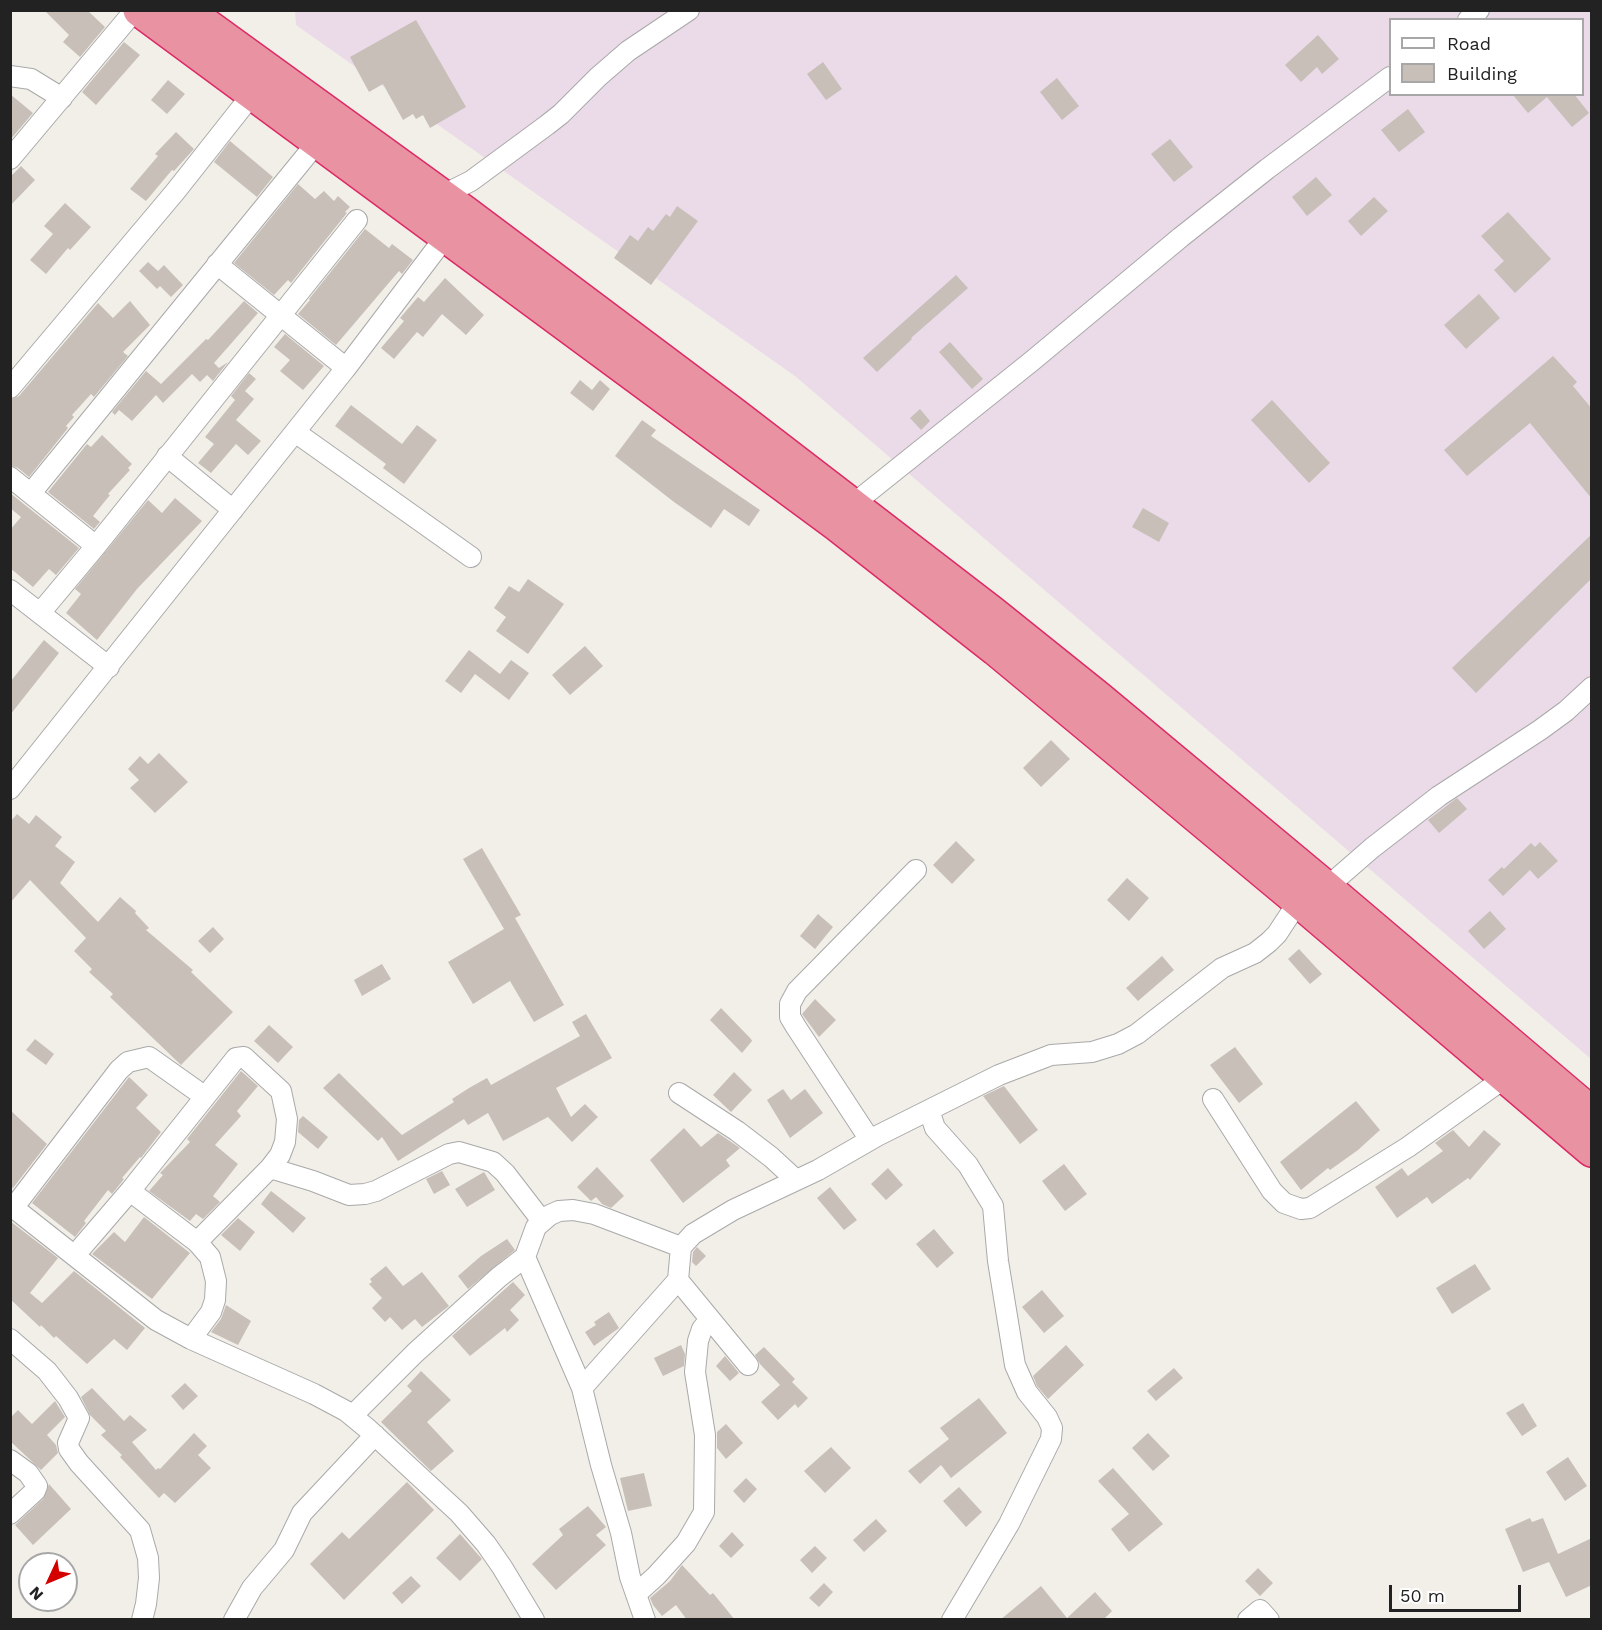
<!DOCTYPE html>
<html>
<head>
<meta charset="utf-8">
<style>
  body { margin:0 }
  #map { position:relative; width:1602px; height:1630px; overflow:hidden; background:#f2efe9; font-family:"Work Sans",sans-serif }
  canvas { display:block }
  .frame { position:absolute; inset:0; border:12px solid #222; pointer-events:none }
  .legend { position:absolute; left:1389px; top:18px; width:195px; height:78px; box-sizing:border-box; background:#fff; border:2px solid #a7a7a7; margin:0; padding:8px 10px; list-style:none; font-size:18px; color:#222 }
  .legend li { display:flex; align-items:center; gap:12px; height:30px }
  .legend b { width:30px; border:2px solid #a7a7a7 }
  .north { position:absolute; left:18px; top:1552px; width:60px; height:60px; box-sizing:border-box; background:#fff; border:2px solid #a7a7a7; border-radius:50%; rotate:226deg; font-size:16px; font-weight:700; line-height:24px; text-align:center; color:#222 }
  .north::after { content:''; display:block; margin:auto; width:21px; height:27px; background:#d40000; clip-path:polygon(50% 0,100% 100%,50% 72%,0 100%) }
  .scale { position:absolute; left:1389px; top:1585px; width:132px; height:27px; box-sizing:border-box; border:3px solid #222; border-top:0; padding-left:8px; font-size:18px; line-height:21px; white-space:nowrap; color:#222; -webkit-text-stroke:4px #fff; paint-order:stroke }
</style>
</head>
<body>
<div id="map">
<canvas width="1602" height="1630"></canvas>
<div class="frame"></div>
<ul class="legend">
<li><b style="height:8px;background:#fff"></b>Road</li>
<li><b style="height:16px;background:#c7bfb8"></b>Building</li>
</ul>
<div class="north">N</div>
<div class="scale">50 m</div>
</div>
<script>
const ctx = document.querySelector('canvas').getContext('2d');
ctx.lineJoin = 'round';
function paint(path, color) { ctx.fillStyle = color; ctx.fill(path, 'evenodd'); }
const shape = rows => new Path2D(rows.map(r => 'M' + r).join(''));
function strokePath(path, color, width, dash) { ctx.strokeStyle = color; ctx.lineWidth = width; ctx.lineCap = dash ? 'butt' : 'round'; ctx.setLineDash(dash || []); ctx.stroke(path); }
paint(shape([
  [295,11,1591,11,1591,1059,795,376,296,25],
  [1390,20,1582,20,1582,94,1390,94]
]), '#ebdbe8');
paint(shape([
  [44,10,87,10,105,27,80,57,63,42,69,35],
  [416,20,466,107,430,128,423,115,416,119,413,114,403,120,383,84,369,92,350,57],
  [1318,35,1339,59,1322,74,1317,67,1301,82,1285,65],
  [124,42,140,55,96,105,82,92],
  [823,62,842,89,826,100,807,74],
  [1057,78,1079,106,1062,120,1040,92],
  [168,80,185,94,167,114,151,100],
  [10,94,33,113,10,140],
  [1574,94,1589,113,1572,127,1547,97,1528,113,1513,95],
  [1408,109,1425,132,1399,152,1381,130],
  [176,132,194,149,174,171,172,170,146,201,130,189,158,156,155,154],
  [1170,139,1193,167,1174,182,1151,154],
  [230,141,273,177,257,197,214,162],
  [21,166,35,180,10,206,10,177],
  [1316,177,1332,195,1307,216,1292,197],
  [298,184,315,199,324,191,334,201,338,196,350,207,345,212,347,213,291,283,288,280,274,295,234,263],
  [1374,197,1388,211,1361,236,1348,221],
  [65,203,91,227,70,250,68,248,46,274,30,260,53,234,44,226],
  [677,206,698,221,651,285,614,258,630,235,638,241,648,227,653,231,666,214,670,217],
  [1508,212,1551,259,1515,293,1494,270,1504,261,1481,236],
  [365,229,389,248,392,244,413,260,402,274,399,271,336,345,298,314,310,300,309,299],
  [148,262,158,271,164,265,183,285,171,297,160,286,157,289,139,271],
  [956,275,968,288,911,338,912,339,877,372,863,358],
  [445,278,484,315,466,335,442,314,423,337,417,332,394,359,381,348,404,321,400,318,418,297,424,302],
  [1479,294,1500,318,1466,349,1444,325],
  [130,301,150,325,123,352,128,356,94,397,91,394,72,415,74,417,66,426,68,428,29,477,18,468,10,465,10,400,19,396,98,303,113,318],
  [244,301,258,313,214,363,219,368,228,362,213,381,207,375,200,382,192,374,163,403,156,395,132,421,119,410,115,415,112,412,146,371,161,384,206,339,208,340],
  [285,334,324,366,303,390,280,371,290,360,274,347],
  [950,342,983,379,972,389,939,352],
  [1553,356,1577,382,1573,386,1592,409,1592,499,1530,423,1467,476,1444,450],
  [249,373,256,379,245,391,254,399,236,420,261,441,248,455,236,444,211,473,198,463,214,444,205,437,235,400,231,396],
  [580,380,592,390,600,380,610,389,593,411,570,393],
  [1272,400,1330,463,1309,483,1251,420],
  [351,405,402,444,417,425,437,440,404,484,383,468,386,464,335,426],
  [920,409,930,421,921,430,910,418],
  [642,420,656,430,651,436,760,510,749,526,724,509,711,528,674,502,615,456],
  [102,435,132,464,128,468,130,470,108,494,110,495,93,516,100,522,94,529,48,492,87,444,91,447],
  [10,493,79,548,56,575,49,569,33,587,10,568,10,530,21,517,10,508],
  [175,498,202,521,137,589,97,640,66,613,81,594,75,589,148,500,162,513],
  [1143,508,1169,523,1159,542,1132,527],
  [1592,534,1592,578,1476,693,1452,668],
  [528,579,564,604,528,654,496,631,506,617,494,608,509,586,519,592],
  [44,640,59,653,10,715,10,682],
  [585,646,603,666,570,695,552,675],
  [469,650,500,674,511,660,529,673,509,700,475,674,461,693,445,681],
  [1051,740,1070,759,1041,787,1023,768],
  [159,753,188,782,155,813,130,788,139,780,128,769,140,756,148,764],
  [1457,798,1467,809,1439,833,1428,820],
  [17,814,29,824,36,815,62,837,55,846,75,862,60,883,98,922,120,897,136,911,135,913,149,928,146,930,193,970,191,972,233,1012,181,1065,110,997,113,994,89,972,92,969,74,951,86,938,30,880,10,903,10,822],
  [956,841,975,860,952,884,933,865],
  [1540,842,1558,861,1538,879,1530,870,1503,896,1488,880,1502,867,1504,869,1531,843,1535,847],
  [482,848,521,915,515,918,564,1005,534,1022,510,981,473,1004,448,962,504,929,463,859],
  [1127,878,1149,898,1129,921,1107,900],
  [1490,911,1506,929,1484,949,1468,931],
  [818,914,833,927,815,949,800,936],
  [213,927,224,939,210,953,198,941],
  [1299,949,1322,974,1310,984,1288,959],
  [1162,956,1174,970,1138,1001,1126,988],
  [382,964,391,979,362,996,354,980],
  [815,999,836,1020,819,1037,802,1014],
  [721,1008,751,1039,752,1041,742,1053,710,1020],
  [586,1014,612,1058,556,1088,571,1117,585,1104,598,1117,572,1142,548,1117,503,1141,488,1113,468,1125,464,1119,398,1161,382,1137,378,1141,323,1088,339,1073,402,1135,454,1102,452,1099,469,1088,487,1078,491,1085,580,1036,572,1022],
  [269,1025,293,1047,278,1063,254,1041],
  [35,1039,54,1054,46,1065,26,1050],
  [1235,1047,1263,1084,1239,1103,1210,1065],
  [241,1071,258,1086,237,1111,241,1116,215,1145,238,1164,213,1196,220,1202,203,1219,196,1214,190,1221,149,1191,163,1175,160,1173,190,1142,187,1139],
  [734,1072,752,1090,731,1112,713,1095],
  [129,1077,148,1095,136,1108,161,1132,141,1158,140,1157,122,1178,124,1179,112,1194,108,1190,84,1221,86,1223,75,1237,32,1203],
  [1004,1086,1038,1130,1020,1144,983,1096],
  [783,1089,791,1100,805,1089,823,1113,790,1138,767,1100],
  [1356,1101,1380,1130,1358,1150,1330,1170,1328,1168,1301,1190,1280,1162],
  [10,1110,47,1144,13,1188,10,1186],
  [303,1116,328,1137,318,1149,298,1132,299,1120],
  [684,1128,701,1147,718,1133,740,1148,726,1160,730,1166,683,1203,650,1160],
  [1453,1130,1469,1147,1484,1130,1501,1144,1470,1180,1468,1178,1432,1204,1427,1197,1397,1218,1375,1187,1402,1168,1408,1176,1443,1151,1435,1143],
  [1064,1164,1087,1194,1065,1211,1042,1181],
  [597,1167,624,1196,611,1208,602,1204,596,1197,591,1201,577,1187],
  [888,1168,903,1185,886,1200,871,1184],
  [442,1171,450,1185,434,1194,426,1179],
  [484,1172,495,1190,467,1207,455,1189],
  [830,1187,857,1220,844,1230,817,1198],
  [271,1191,306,1218,293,1233,261,1204],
  [144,1217,190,1253,152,1299,92,1254,114,1232,125,1242],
  [238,1218,255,1232,240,1251,221,1235],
  [10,1221,58,1258,30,1293,42,1303,74,1271,145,1328,127,1350,114,1339,87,1364,56,1336,54,1338,41,1325,40,1327,10,1299],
  [934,1229,954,1253,937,1268,916,1244],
  [507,1239,515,1250,468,1289,458,1276,481,1256],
  [697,1247,706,1256,696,1266,692,1262,693,1252],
  [1475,1264,1491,1289,1452,1314,1436,1288],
  [386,1266,403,1286,422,1272,449,1306,422,1327,415,1319,402,1330,390,1317,385,1322,372,1308,382,1298,369,1284,372,1282,370,1279],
  [513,1282,525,1295,510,1310,519,1320,507,1332,505,1328,470,1356,452,1336],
  [1042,1290,1064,1316,1044,1333,1022,1307],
  [226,1305,251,1321,238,1345,211,1332,221,1319],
  [609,1312,619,1328,594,1346,585,1332,596,1325,594,1322],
  [681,1345,685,1354,684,1366,663,1376,654,1358],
  [1066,1345,1084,1365,1048,1399,1037,1386,1033,1376],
  [764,1347,795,1379,792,1382,808,1398,798,1408,795,1404,778,1420,761,1402,780,1385,760,1364,755,1355],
  [725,1356,739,1373,730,1381,716,1366],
  [1174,1368,1183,1378,1156,1401,1147,1391],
  [421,1371,451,1400,427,1422,454,1451,431,1471,381,1422,412,1391,407,1386],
  [185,1383,198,1396,183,1410,171,1396],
  [92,1388,124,1421,130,1415,147,1430,132,1442,156,1470,158,1468,160,1469,194,1433,207,1446,198,1455,211,1468,175,1503,164,1493,159,1498,120,1457,122,1455,101,1435,106,1431,90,1415,81,1397],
  [979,1398,1007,1433,951,1478,941,1465,920,1484,908,1471,949,1439,940,1428],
  [55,1401,65,1417,47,1435,56,1445,58,1453,41,1470,10,1441,10,1418,18,1410,32,1424],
  [1523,1403,1537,1426,1522,1436,1506,1413],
  [726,1424,743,1443,726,1459,717,1448,717,1432],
  [1148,1433,1170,1456,1153,1471,1132,1448],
  [831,1447,851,1468,825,1493,804,1471],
  [1568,1457,1587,1486,1565,1501,1546,1472],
  [1113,1468,1163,1524,1129,1552,1111,1529,1129,1514,1098,1481],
  [644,1473,652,1506,628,1511,620,1478],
  [746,1478,757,1489,744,1503,733,1491],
  [407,1482,434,1510,344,1600,310,1564,342,1532,349,1539],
  [49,1484,71,1509,33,1545,15,1525,43,1499],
  [959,1487,982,1512,966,1527,943,1501],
  [588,1506,606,1527,596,1535,606,1545,556,1590,532,1564,563,1535,559,1529],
  [1530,1518,1532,1522,1543,1518,1558,1554,1592,1538,1592,1585,1566,1597,1549,1562,1523,1572,1505,1529],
  [876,1519,887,1531,864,1552,853,1540],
  [732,1532,744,1545,731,1558,719,1546],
  [460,1534,482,1559,460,1581,436,1558],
  [815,1546,827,1558,812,1573,800,1560],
  [682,1565,710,1595,713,1593,735,1620,687,1620,676,1605,662,1616,653,1605,650,1598,670,1581],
  [1258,1568,1273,1583,1260,1596,1245,1581],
  [411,1576,421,1586,402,1604,392,1593],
  [824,1583,833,1592,819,1607,809,1598],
  [1041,1586,1067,1618,1095,1592,1112,1611,1103,1620,1000,1620]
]), '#c7bfb8');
const street = shape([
  [1468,20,1479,10],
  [10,76,31,79,62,98],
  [10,159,135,10],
  [441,196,471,181,547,125,561,114,598,77,628,51,689,10],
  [217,264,346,368],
  [10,388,175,192,254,92],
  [295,432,471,557],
  [167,456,233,510],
  [10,477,96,546,40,613],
  [31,493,319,140],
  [852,505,1032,361,1181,237,1267,169,1390,77],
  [96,546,357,220],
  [10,590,109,667],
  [10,789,346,368,452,228],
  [1326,888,1372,848,1439,796,1540,730,1566,711,1592,687],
  [679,1093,737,1131,771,1157,796,1180],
  [1213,1099,1272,1191,1284,1203,1301,1209,1310,1208,1408,1147,1506,1077],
  [929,1110,935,1128,968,1165,993,1206,998,1261,1015,1365,1027,1392,1047,1417,1052,1428,1051,1439,1009,1524,952,1620],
  [870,1140,796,1027,790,1017,790,1004,797,991,916,870],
  [270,1168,313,1181,349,1195,365,1194,376,1191,449,1154,459,1152,493,1162,505,1173,542,1221],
  [130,1191,197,1242,210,1257,216,1281,215,1300,211,1312,191,1339],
  [10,1205,156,1320,191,1339,314,1394,346,1411,368,1429,459,1513,486,1544,502,1567,534,1620],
  [14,1207,119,1070,128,1062,149,1057,204,1096],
  [75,1255,130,1191,236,1058,244,1057,281,1091,287,1119,285,1142,280,1155,270,1168,197,1242],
  [525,1257,582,1388,601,1465,621,1533,630,1577,645,1620],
  [10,1339,47,1371,68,1398,79,1418,68,1443,69,1449,79,1463,140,1530,148,1558,149,1578,146,1604,142,1620],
  [748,1365,678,1280,681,1247,693,1234,733,1210,818,1170,877,1136,999,1075,1051,1055,1092,1052,1118,1044,1137,1034,1222,968,1255,953,1269,942,1277,934,1304,893],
  [582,1388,678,1280],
  [352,1416,415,1353,499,1277,525,1257,536,1227,550,1215,559,1211,573,1210,594,1214,681,1247],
  [10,1460,28,1473,37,1486,35,1491,10,1514],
  [636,1594,656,1576,686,1543,704,1512,705,1435,695,1372,698,1341,702,1329,710,1319],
  [234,1620,252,1588,284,1550,302,1513,375,1435],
  [1248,1620,1260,1610,1269,1620]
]);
const highway = shape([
  [140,10,838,525,996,649,1113,746,1298,900,1592,1150],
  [185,10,464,212,733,414,992,613,1098,698,1326,888,1592,1114]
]);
strokePath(street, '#a9a9a9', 22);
strokePath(highway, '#dc2a67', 36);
strokePath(street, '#fff', 20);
strokePath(highway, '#e892a2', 33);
</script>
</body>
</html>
